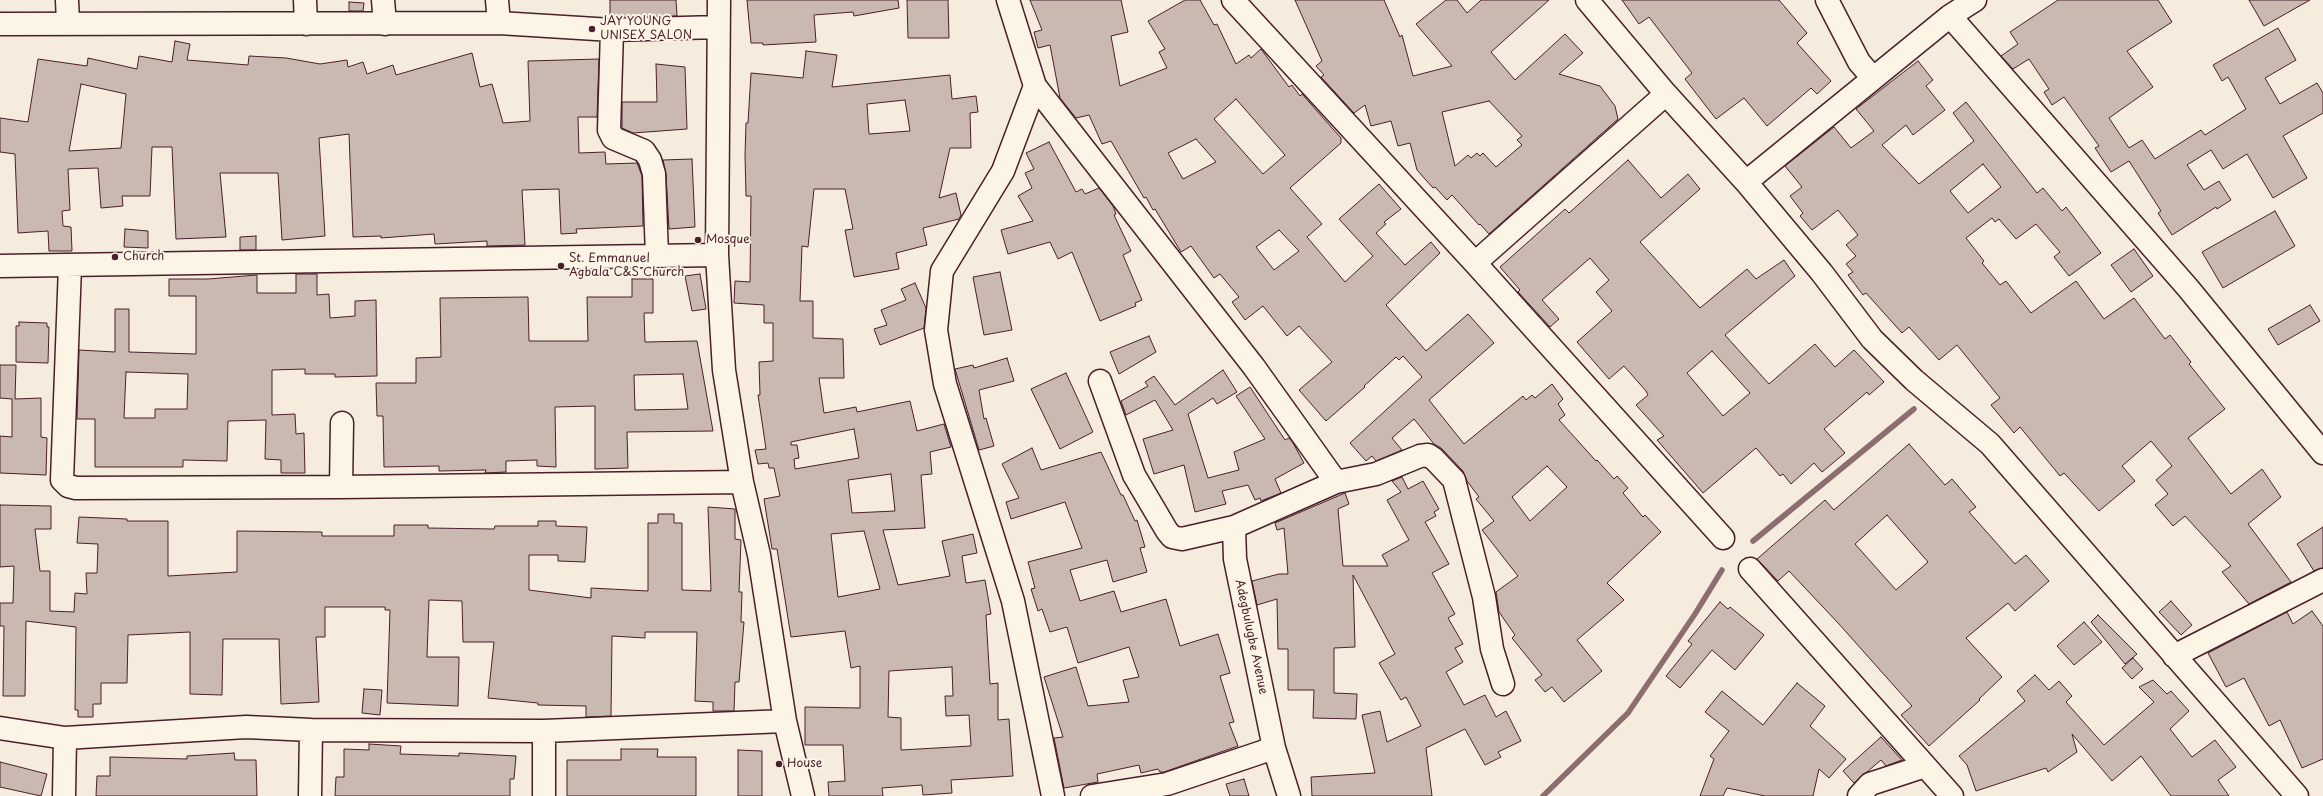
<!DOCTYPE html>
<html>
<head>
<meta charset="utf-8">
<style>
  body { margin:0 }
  canvas { display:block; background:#f5ecde }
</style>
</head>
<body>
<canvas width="2323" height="796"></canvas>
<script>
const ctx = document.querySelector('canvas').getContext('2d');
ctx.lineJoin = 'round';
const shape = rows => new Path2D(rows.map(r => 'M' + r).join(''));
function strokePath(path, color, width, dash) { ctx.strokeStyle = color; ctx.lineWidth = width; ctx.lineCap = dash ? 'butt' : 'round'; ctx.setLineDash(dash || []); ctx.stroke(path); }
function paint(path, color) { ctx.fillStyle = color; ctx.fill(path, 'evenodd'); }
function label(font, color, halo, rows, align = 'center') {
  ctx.font = font + ' "Playpen Sans",sans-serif'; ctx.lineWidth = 4; ctx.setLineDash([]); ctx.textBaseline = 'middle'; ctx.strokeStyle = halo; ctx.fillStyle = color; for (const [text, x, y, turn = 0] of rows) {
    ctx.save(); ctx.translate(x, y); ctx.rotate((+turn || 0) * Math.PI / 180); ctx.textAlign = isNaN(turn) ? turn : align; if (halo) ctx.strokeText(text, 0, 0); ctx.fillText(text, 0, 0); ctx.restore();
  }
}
strokePath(shape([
  [1753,541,1914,409],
  [1543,796,1628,713,1695,614,1722,570]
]), '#8c6e70', 5.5);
const building = shape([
  [610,0,676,0,677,16,610,17,610,0],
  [747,0,898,0,899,8,854,16,853,12,814,15,816,42,763,45,763,43,751,43,747,0],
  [907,0,948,0,949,38,908,38,907,0],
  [1030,0,1121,0,1128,32,1111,36,1120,86,1167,68,1159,52,1165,49,1148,21,1185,0,1200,0,1214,25,1217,24,1236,64,1249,55,1251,58,1261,49,1289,87,1292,85,1300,96,1302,94,1341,138,1341,143,1290,188,1322,224,1307,237,1345,282,1373,256,1339,219,1379,184,1401,209,1384,222,1386,224,1376,233,1405,265,1431,242,1440,253,1386,305,1426,351,1468,314,1494,343,1429,400,1464,444,1523,396,1526,400,1532,395,1535,398,1552,384,1563,399,1558,404,1565,415,1559,420,1596,461,1597,460,1614,479,1617,476,1628,488,1623,493,1643,517,1645,515,1661,532,1607,583,1624,600,1577,640,1602,671,1564,702,1552,687,1545,692,1535,680,1542,675,1512,638,1515,635,1499,612,1496,592,1518,576,1482,530,1494,521,1476,499,1479,497,1467,481,1463,471,1441,448,1434,444,1414,419,1392,438,1402,450,1376,461,1372,456,1366,461,1350,443,1422,377,1403,356,1399,360,1396,357,1364,386,1365,387,1326,421,1299,390,1332,362,1299,326,1287,336,1263,306,1245,320,1232,302,1239,297,1220,274,1214,278,1191,246,1181,252,1155,209,1153,210,1146,197,1144,198,1111,141,1102,144,1089,115,1076,118,1060,98,1050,45,1038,48,1034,32,1042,30,1030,0],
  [1236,99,1285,155,1263,174,1214,119,1236,99],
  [1196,139,1216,162,1183,179,1168,153,1196,139],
  [1279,230,1299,251,1274,270,1256,247,1279,230],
  [1547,466,1567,487,1530,521,1512,497,1547,466],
  [1295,0,1384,0,1400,37,1402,35,1413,76,1452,66,1416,24,1446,0,1457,0,1467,13,1481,0,1549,0,1491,52,1515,80,1565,34,1583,53,1559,74,1600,86,1615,106,1618,119,1489,234,1480,224,1479,225,1452,195,1447,200,1435,187,1433,188,1417,170,1410,143,1398,146,1391,121,1371,126,1365,105,1354,113,1321,77,1324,75,1316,66,1322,61,1295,0],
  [1489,101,1522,136,1517,140,1522,145,1496,167,1483,153,1480,156,1477,153,1471,158,1468,155,1455,166,1442,112,1489,101],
  [1622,0,1779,0,1807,33,1797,43,1831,81,1817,94,1811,88,1767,126,1744,98,1716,119,1685,79,1692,73,1649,17,1639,24,1622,0],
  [2058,0,2158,0,2172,22,2127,51,2153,87,2109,118,2129,148,2142,140,2155,159,2201,130,2205,135,2246,109,2228,77,2222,81,2213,65,2278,28,2296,60,2265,78,2280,104,2317,83,2323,93,2323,113,2283,136,2307,178,2273,198,2247,154,2223,169,2211,150,2187,165,2204,190,2219,181,2231,200,2217,209,2216,207,2172,235,2158,213,2161,211,2129,161,2111,172,2095,148,2099,146,2064,97,2052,105,2044,92,2049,89,2029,59,2013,69,2001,56,2018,44,2010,32,2058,0],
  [2249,0,2310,0,2264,26,2249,0],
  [349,2,364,3,363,11,349,11,349,2],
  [175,41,190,44,187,60,248,65,249,56,286,58,320,64,347,60,348,67,363,62,367,74,393,65,396,75,472,53,480,87,492,84,503,123,530,121,528,61,599,59,597,117,578,117,579,153,605,152,606,164,637,163,642,176,643,226,576,229,577,233,561,234,559,189,522,190,525,245,487,246,487,241,435,244,434,234,381,238,381,236,353,237,349,134,319,138,325,236,282,240,278,173,220,173,226,237,176,239,172,147,152,147,150,196,122,196,123,206,101,208,98,168,68,169,70,210,62,211,63,226,71,227,72,251,49,251,48,231,18,233,15,154,0,152,0,118,28,122,38,59,87,66,88,58,137,69,139,56,172,62,175,41],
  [81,84,126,94,121,148,69,151,81,84],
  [806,51,837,55,832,87,950,75,952,99,976,96,978,112,970,113,971,148,950,148,939,198,956,193,961,215,959,219,923,228,927,245,896,253,899,269,854,277,845,230,853,229,845,189,814,189,808,247,802,246,800,301,813,301,813,338,843,339,844,378,819,378,824,413,856,407,857,412,910,401,917,431,944,424,951,447,930,452,932,474,921,475,925,528,883,530,898,585,950,576,942,541,973,534,977,553,962,556,966,583,985,580,991,614,986,615,990,684,998,683,998,720,1009,719,1013,776,951,780,952,793,923,795,922,785,882,788,883,796,829,796,828,782,845,781,843,745,805,745,805,707,860,708,860,666,851,668,845,631,791,637,777,549,772,549,764,499,780,496,774,468,769,468,768,463,758,464,755,450,766,449,758,395,760,395,759,362,773,361,773,323,764,323,764,305,734,303,735,281,750,282,751,196,746,196,745,155,746,123,748,123,751,73,803,78,806,51],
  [905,100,910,131,869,134,867,104,905,100],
  [854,429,859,458,795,469,794,459,799,458,797,445,791,445,791,442,854,429],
  [891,474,895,511,852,513,848,480,891,474],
  [864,531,880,589,838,597,831,534,864,531],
  [952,667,953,696,945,696,946,716,969,715,971,746,901,750,901,718,888,717,889,671,952,667],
  [1918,61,1933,80,1926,86,1945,110,1913,135,1906,125,1882,145,1919,184,1974,141,1953,113,1966,102,2037,193,2043,188,2062,211,2066,207,2101,253,2069,276,2054,257,2060,252,2036,224,2016,239,1999,219,1995,222,1992,218,1966,238,1984,261,1982,263,2000,285,2006,281,2031,313,2076,281,2104,319,2134,298,2165,339,2170,335,2191,362,2189,364,2225,409,2188,438,2231,494,2262,469,2281,497,2248,524,2291,582,2249,604,2222,572,2231,566,2185,516,2173,526,2155,505,2168,494,2156,480,2172,466,2151,441,2122,466,2135,481,2099,511,2064,473,2060,476,2020,427,2014,433,1991,405,2000,398,1957,345,1939,360,1909,327,1902,333,1866,293,1863,295,1848,275,1853,272,1846,264,1856,256,1846,245,1858,235,1838,210,1812,230,1800,216,1803,213,1790,196,1802,187,1785,166,1834,127,1851,148,1874,131,1856,109,1918,61],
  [1983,164,2001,187,1968,213,1950,191,1983,164],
  [656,64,685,67,687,129,633,133,622,128,622,102,657,102,656,64],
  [1049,142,1076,192,1082,189,1085,194,1099,188,1113,206,1116,214,1114,215,1131,251,1123,255,1142,300,1135,303,1136,306,1100,321,1072,252,1058,259,1050,242,1008,254,1001,230,1033,221,1018,196,1032,188,1025,173,1034,169,1026,153,1049,142],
  [692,159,695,227,669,229,666,174,663,160,692,159],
  [1628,160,1661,198,1688,174,1700,189,1640,242,1700,308,1747,269,1756,279,1784,260,1795,276,1725,335,1769,384,1815,344,1835,367,1854,350,1884,382,1869,395,1867,392,1824,429,1845,453,1822,472,1814,463,1791,484,1783,474,1780,476,1756,448,1703,493,1657,440,1664,436,1636,405,1648,395,1646,391,1624,366,1609,379,1577,342,1612,311,1596,292,1609,280,1590,258,1542,300,1559,319,1550,327,1518,292,1520,290,1500,267,1565,209,1569,213,1628,160],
  [1712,351,1750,393,1723,416,1687,373,1712,351],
  [2275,211,2295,246,2223,288,2202,252,2275,211],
  [125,229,148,231,148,248,124,247,125,229],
  [256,236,256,250,240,250,240,237,256,236],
  [2134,249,2153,276,2131,292,2111,265,2134,249],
  [1000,272,1012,330,984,335,973,277,1000,272],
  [296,274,317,274,317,295,329,294,330,318,355,316,355,301,376,300,377,376,335,377,335,374,305,374,305,369,272,370,272,415,295,414,296,434,304,433,305,473,281,473,281,460,265,459,266,420,228,421,227,461,183,460,183,467,95,467,95,419,77,419,79,350,115,352,115,309,129,309,129,352,196,354,196,296,169,296,169,279,208,279,257,275,257,293,296,293,296,274],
  [126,372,188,374,187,409,155,409,155,418,124,418,126,372],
  [700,274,706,309,692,311,685,276,700,274],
  [632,279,653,279,653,313,644,313,645,342,697,341,713,431,627,432,628,468,595,469,595,406,555,407,556,467,537,466,537,460,506,461,506,472,485,473,486,470,439,471,439,466,384,467,383,416,377,416,376,383,416,383,416,358,441,357,440,298,528,297,529,341,588,341,587,297,632,297,632,279],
  [683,374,688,409,635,410,634,375,683,374],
  [915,283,926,308,924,328,880,345,874,329,887,325,881,310,906,300,901,289,915,283],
  [2310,305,2320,321,2278,345,2268,329,2310,305],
  [19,322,47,323,47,327,49,327,48,363,16,362,16,326,19,326,19,322],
  [1149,336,1156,352,1119,374,1110,352,1149,336],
  [1007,358,1014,381,979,390,984,419,986,418,994,446,979,450,955,369,973,365,974,368,1007,358],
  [0,365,16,365,15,399,41,398,41,437,47,438,46,475,0,473,0,436,12,437,12,399,0,398,0,365],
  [1223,370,1237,392,1217,404,1213,398,1188,414,1208,478,1239,470,1234,452,1265,439,1236,396,1250,387,1285,440,1289,438,1293,443,1304,463,1275,479,1281,493,1261,501,1260,498,1255,500,1248,485,1222,491,1226,504,1195,512,1184,465,1154,474,1143,439,1173,430,1155,400,1126,415,1121,401,1148,386,1145,382,1154,376,1175,405,1223,370],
  [1066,373,1093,432,1060,449,1031,389,1066,373],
  [1909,444,1945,485,1952,479,1976,507,1969,512,2015,564,2026,555,2049,581,2015,611,2008,603,1966,638,2002,677,1979,699,1980,700,1929,746,1901,715,1912,706,1839,624,1789,571,1778,581,1757,559,1825,500,1834,510,1909,444],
  [1887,515,1928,562,1896,590,1855,544,1887,515],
  [1032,448,1041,470,1101,452,1121,495,1123,495,1135,521,1137,520,1145,547,1140,548,1147,572,1113,582,1107,560,1070,570,1080,601,1114,591,1121,612,1166,599,1180,646,1218,634,1230,673,1220,676,1234,722,1229,723,1238,746,1164,772,1160,772,1158,769,1141,773,1139,765,1097,774,1098,782,1064,788,1054,738,1063,737,1044,677,1076,667,1088,706,1129,702,1123,680,1139,677,1129,647,1078,663,1067,627,1050,632,1042,609,1038,611,1031,589,1035,588,1028,562,1082,548,1065,502,1011,519,1006,502,1019,498,1002,464,1032,448],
  [1402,477,1408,489,1423,481,1439,509,1434,512,1436,516,1425,522,1449,564,1432,573,1455,614,1448,618,1463,644,1455,648,1463,662,1446,672,1464,705,1485,695,1496,717,1506,711,1521,741,1498,752,1501,757,1485,765,1465,729,1426,748,1432,796,1312,796,1311,777,1375,773,1362,715,1380,711,1387,742,1421,726,1406,697,1401,700,1379,663,1395,654,1353,575,1355,647,1334,648,1334,693,1357,694,1356,719,1313,718,1314,690,1288,690,1288,649,1278,649,1277,599,1257,605,1252,581,1279,574,1288,574,1284,528,1277,530,1275,523,1345,493,1349,504,1338,509,1343,566,1388,566,1382,555,1409,540,1387,500,1401,492,1392,481,1402,477],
  [0,505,51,506,51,529,35,529,40,571,50,571,50,611,74,612,75,593,87,594,86,573,97,573,98,544,77,543,79,517,127,519,127,521,168,521,168,576,237,572,237,531,322,532,322,536,394,536,394,525,428,525,428,528,494,529,495,526,538,526,538,521,556,521,556,526,587,527,585,562,558,561,558,555,529,555,529,590,591,598,591,588,648,591,648,523,658,523,658,514,674,514,674,523,682,523,682,590,711,591,708,507,735,509,735,539,741,540,739,592,742,592,741,622,744,622,739,682,735,682,734,711,713,711,713,702,695,701,697,632,645,632,645,638,612,636,611,716,586,717,586,706,538,705,538,703,488,698,494,642,463,642,462,601,429,600,427,657,459,657,458,706,387,703,390,610,385,610,385,607,325,607,325,637,316,637,319,702,281,704,279,639,223,639,222,695,190,694,190,632,128,635,127,683,101,683,101,704,93,704,93,717,78,717,78,710,75,710,76,627,26,621,25,696,3,696,4,626,0,626,0,603,13,603,14,566,0,567,0,505],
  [2323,527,2323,568,2314,571,2297,544,2323,527],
  [2171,601,2192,625,2181,635,2159,612,2171,601],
  [1720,602,1728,609,1730,607,1764,635,1735,670,1712,650,1680,688,1666,676,1692,644,1688,641,1720,602],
  [2312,611,2323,626,2323,759,2302,768,2280,720,2269,726,2244,678,2226,687,2208,653,2287,612,2293,624,2312,611],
  [2098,615,2137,654,2125,664,2091,622,2098,615],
  [2084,622,2102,642,2074,665,2057,646,2084,622],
  [2133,658,2143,669,2132,679,2122,668,2133,658],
  [2035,675,2049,690,2059,681,2072,696,2066,702,2104,745,2154,702,2139,687,2153,680,2167,694,2171,691,2189,711,2170,729,2192,757,2215,740,2236,767,2218,780,2229,796,2171,796,2141,756,2112,781,2072,734,2077,752,2048,772,2046,768,1976,791,1967,765,1959,756,2025,701,2017,691,2035,675],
  [1797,683,1825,706,1810,726,1846,759,1829,778,1819,769,1813,796,1765,796,1727,788,1723,796,1700,796,1714,759,1710,756,1729,731,1705,712,1722,691,1763,725,1797,683],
  [364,689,382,690,380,715,362,713,364,689],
  [1881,737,1902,760,1886,766,1881,760,1854,783,1843,771,1881,737],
  [369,744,401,746,400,754,459,756,459,753,516,756,514,779,510,779,510,796,335,796,336,777,344,777,344,749,369,750,369,744],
  [621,749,658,749,657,757,696,757,696,796,567,796,567,760,621,760,621,749],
  [738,750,762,751,762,796,738,796,738,750],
  [234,753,235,760,256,760,257,796,96,796,97,776,110,776,110,757,187,759,187,756,234,753],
  [0,762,47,774,41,796,0,787,0,762],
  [1244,779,1249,796,1230,796,1226,784,1244,779]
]);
paint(building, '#cab9b1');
strokePath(building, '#4a1f2b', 1);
const minor = shape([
  [67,0,68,23],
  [305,0,306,24],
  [383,0,385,24],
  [497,0,499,23],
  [719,0,717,255,724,370,742,482,759,555,785,721,803,796],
  [1008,0,1035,86,1254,367,1336,482],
  [1233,0,1475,263,1723,538],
  [1587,0,1666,94,1746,182,1822,273,1872,339,1914,380,1990,444,2297,796],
  [1827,0,1859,62,1873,78],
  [1950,16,2188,288,2323,453],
  [0,24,499,23,612,30,718,27],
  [612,30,609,130,613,138,644,151,650,160,654,174,657,256],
  [1035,86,1003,171,942,271,936,330,945,384,1013,601,1053,796],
  [1746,182,1950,16,1975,0],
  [1475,263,1666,94],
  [0,266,717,255],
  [70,266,62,480,68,486,76,488,341,487,742,482],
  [1100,381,1134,475,1167,531,1172,537,1182,539,1234,527,1336,482,1376,474,1420,456,1428,455,1434,459,1454,480,1484,597,1492,649,1503,684],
  [341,487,342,423],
  [1234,527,1235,559,1274,748,1289,796],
  [1750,569,1952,796],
  [2174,656,2323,580],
  [0,728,65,738,246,727,311,730,544,731,785,721],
  [64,796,65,738],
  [310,796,311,730],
  [544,796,544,731],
  [1092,796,1167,784,1274,748],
  [1859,796,1870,784,1925,766]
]);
strokePath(minor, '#4a1f2b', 25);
strokePath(minor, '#fcf5e5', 22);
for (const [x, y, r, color] of [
  [592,29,4,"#4a1f2b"],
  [698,240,4,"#4a1f2b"],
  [115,257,4,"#4a1f2b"],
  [561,266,4,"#4a1f2b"],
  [779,764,4,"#4a1f2b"]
]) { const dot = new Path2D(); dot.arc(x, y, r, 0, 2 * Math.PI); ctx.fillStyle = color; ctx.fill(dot); strokePath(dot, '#fcf5e5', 1.5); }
label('12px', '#4a1f2b', '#fcf5e5', [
  ["JAY YOUNG",600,22],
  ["UNISEX SALON",600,36],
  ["Mosque",706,240],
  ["Church",123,257],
  ["St. Emmanuel",569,259],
  ["Agbala C&S Church",569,273],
  ["House",787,764]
], 'left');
label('12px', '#4a1f2b', '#fcf5e5', [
  ["Adegbulugbe Avenue",1251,637,78]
]);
</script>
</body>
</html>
